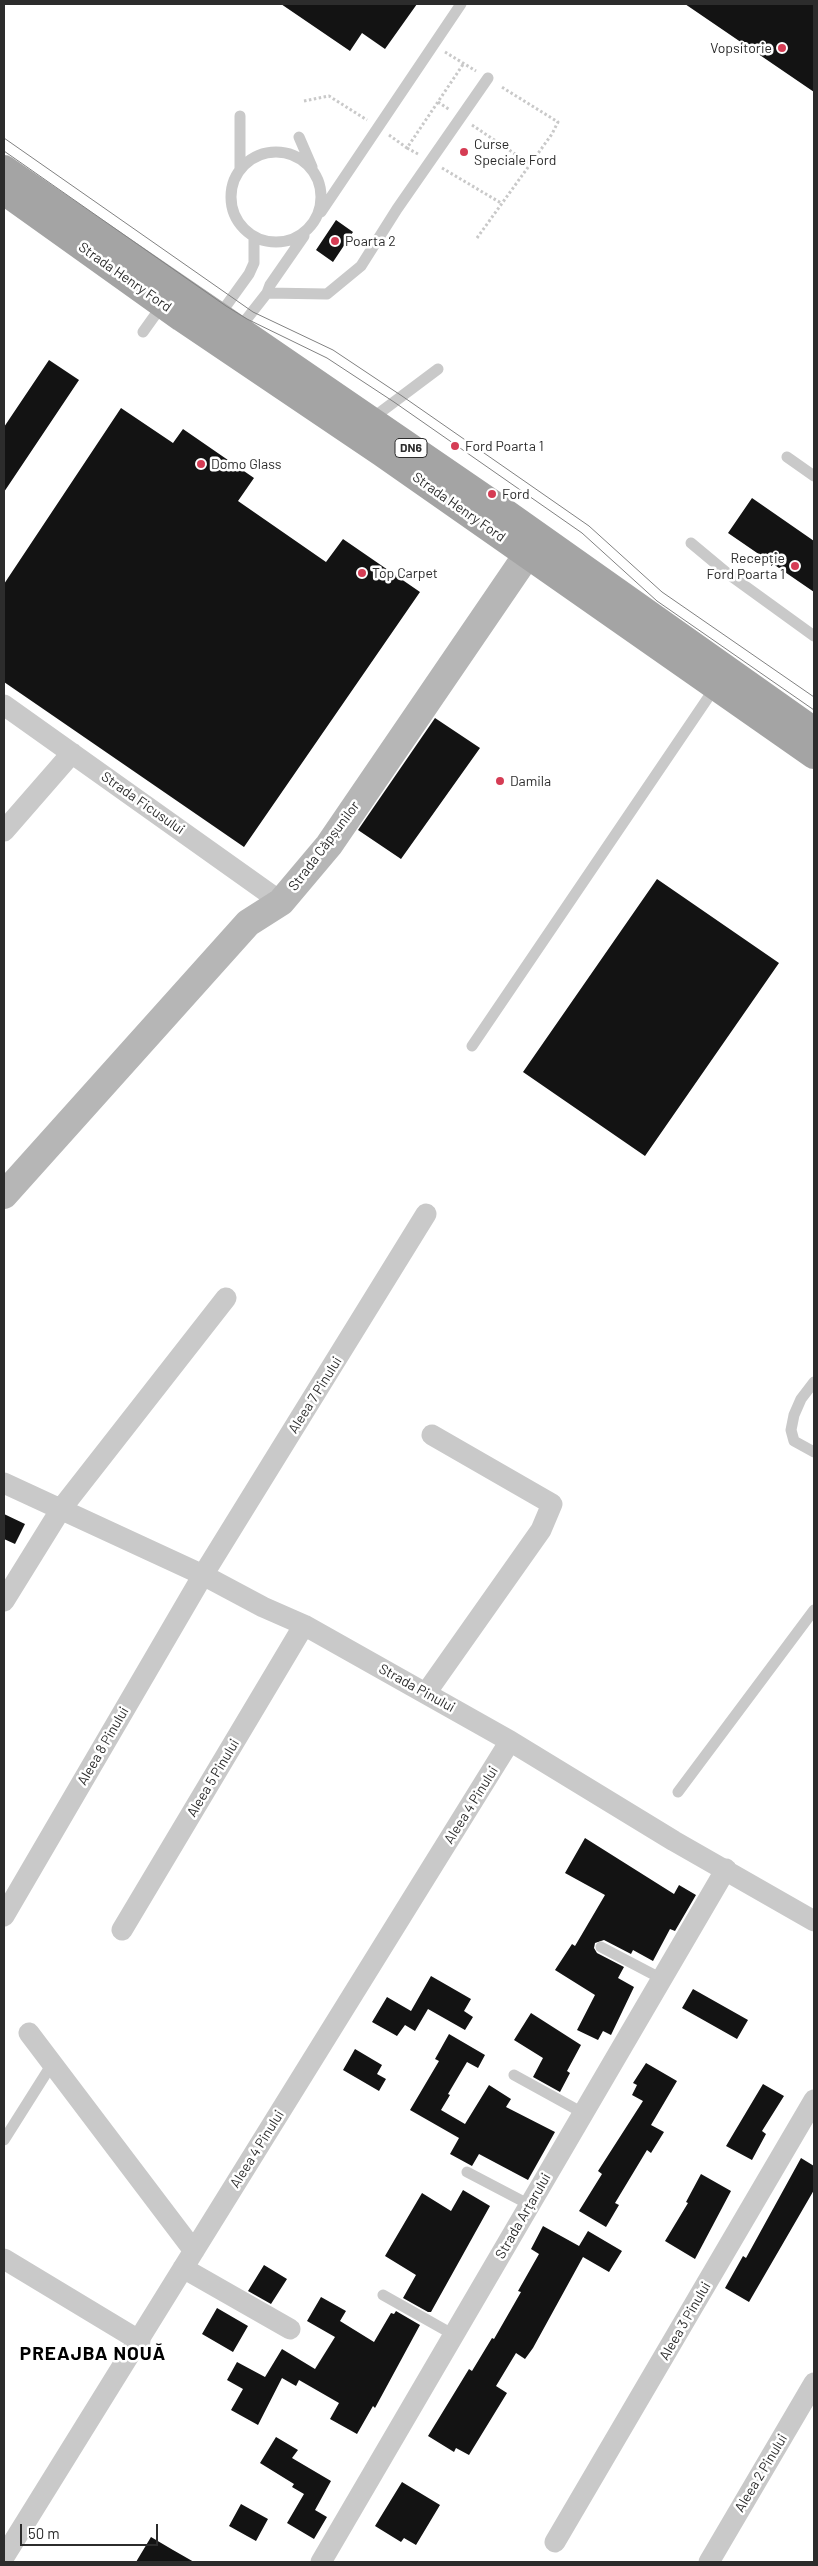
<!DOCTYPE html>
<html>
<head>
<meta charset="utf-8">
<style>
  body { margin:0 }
  #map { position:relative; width:818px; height:2566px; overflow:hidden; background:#fff; font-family:Barlow,sans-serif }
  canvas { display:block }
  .frame { position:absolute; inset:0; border:5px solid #2c2c2c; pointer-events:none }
  .scale { position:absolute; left:20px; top:2524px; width:138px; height:22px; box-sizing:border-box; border:2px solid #2c2c2c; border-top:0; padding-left:6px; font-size:15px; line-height:18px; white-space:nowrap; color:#2c2c2c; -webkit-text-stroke:4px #fff; paint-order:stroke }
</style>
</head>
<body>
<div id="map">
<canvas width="818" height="2566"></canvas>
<div class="frame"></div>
<div class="scale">50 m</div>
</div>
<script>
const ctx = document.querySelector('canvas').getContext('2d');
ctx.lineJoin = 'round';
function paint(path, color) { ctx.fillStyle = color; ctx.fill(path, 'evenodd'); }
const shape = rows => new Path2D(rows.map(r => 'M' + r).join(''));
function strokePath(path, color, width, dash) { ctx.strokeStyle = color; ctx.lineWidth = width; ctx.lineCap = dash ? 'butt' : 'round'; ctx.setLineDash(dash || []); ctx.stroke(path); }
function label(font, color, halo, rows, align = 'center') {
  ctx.font = font + ' Barlow,sans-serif'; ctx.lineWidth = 5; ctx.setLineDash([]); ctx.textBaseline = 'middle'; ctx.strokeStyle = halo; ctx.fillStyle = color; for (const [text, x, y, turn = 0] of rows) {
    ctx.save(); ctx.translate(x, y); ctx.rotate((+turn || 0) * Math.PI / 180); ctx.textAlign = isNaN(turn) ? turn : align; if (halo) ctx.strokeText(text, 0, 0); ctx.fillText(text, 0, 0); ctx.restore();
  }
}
paint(shape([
  [281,4,417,4,385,49,362,33,350,51],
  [685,4,814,4,814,92],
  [336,220,353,232,333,262,316,250],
  [49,360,79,380,4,492,4,427],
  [121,408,173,443,183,429,254,478,238,501,326,562,343,539,420,592,244,847,4,682,4,584],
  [752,498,814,541,814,592,728,533],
  [435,718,480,748,401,859,358,830],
  [657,879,779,963,645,1156,523,1072],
  [4,1514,25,1524,15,1544,4,1539],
  [585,1838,674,1894,679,1885,696,1895,675,1931,670,1929,653,1961,633,1950,631,1954,604,1940,595,1943,594,1948,597,1953,624,1967,618,1978,634,1987,611,2035,603,2031,598,2040,577,2030,595,1995,555,1970,572,1944,575,1946,605,1895,565,1873],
  [431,1976,471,1999,464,2011,473,2017,465,2030,428,2009,415,2031,405,2025,397,2036,372,2022,387,1997,411,2011],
  [693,1989,748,2020,737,2039,682,2008],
  [531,2013,581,2045,567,2071,570,2073,560,2092,533,2077,543,2058,514,2040],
  [449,2034,485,2055,478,2068,467,2062,448,2094,450,2095,441,2110,465,2124,489,2085,511,2099,506,2107,555,2132,528,2180,479,2154,472,2166,450,2154,459,2138,410,2110,439,2061,435,2059],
  [355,2049,382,2065,377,2074,386,2079,379,2091,343,2070],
  [646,2063,677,2081,651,2125,664,2132,651,2153,647,2150,615,2203,619,2205,606,2227,579,2211,602,2174,598,2171,643,2101,632,2095,637,2085,633,2083],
  [763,2084,784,2096,762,2131,766,2134,752,2160,726,2146],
  [801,2158,814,2166,814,2190,749,2302,725,2288,743,2256,746,2258],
  [701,2174,731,2191,695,2259,665,2241,688,2203,686,2202],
  [463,2190,490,2206,431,2312,428,2312,403,2298,416,2275,385,2256,422,2193,451,2211],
  [543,2226,579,2246,588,2231,622,2251,609,2272,583,2257,533,2348,525,2359,516,2353,496,2386,507,2393,469,2455,456,2448,454,2452,428,2436,469,2369,472,2371,492,2338,494,2339,521,2292,518,2291,539,2254,531,2249],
  [264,2265,287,2279,271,2304,248,2291],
  [321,2297,346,2311,340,2321,374,2342,391,2313,394,2314,396,2311,420,2325,375,2408,373,2406,357,2434,330,2419,339,2403,299,2380,296,2386,282,2378,258,2425,231,2410,243,2389,227,2380,237,2362,265,2377,282,2349,315,2369,335,2337,307,2321],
  [217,2308,248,2326,233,2352,202,2334],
  [276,2437,298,2450,292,2458,331,2481,315,2510,327,2517,314,2539,287,2523,304,2494,292,2487,294,2484,260,2463],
  [402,2482,440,2505,416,2545,404,2538,401,2542,375,2526],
  [241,2504,268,2519,256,2541,229,2526],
  [151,2537,173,2550,194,2562,136,2562]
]), '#131313');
strokePath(shape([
  [445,52,476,71],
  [304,101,329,96,367,120],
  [438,102,450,110],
  [472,125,530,164],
  [389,135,407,148,464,63],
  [407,148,418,154],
  [442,168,501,203],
  [477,238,552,134,558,122,500,86]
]), '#c9c9c9', 3, [2.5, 2.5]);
strokePath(shape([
  [299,137,312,167],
  '231 197a45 45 0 1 1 90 0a45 45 0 1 1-90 0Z',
  [240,169,240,116],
  [321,212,461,4],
  [267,293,327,294,361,266,397,209,488,78],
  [218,317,249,274,254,263,254,237],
  [238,330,267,293,270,285,304,236],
  [143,332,163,304],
  [370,420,438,369],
  [787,457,814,476],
  [691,543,727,573,814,636],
  [472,1046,716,686],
  [814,1382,801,1399,794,1415,791,1430,794,1441,814,1452],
  [678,1792,814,1610],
  [601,1947,662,1979],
  [514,2075,583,2113],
  [4,2140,52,2064],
  [467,2172,530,2205],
  [383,2295,454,2335]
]), '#c9c9c9', 11);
strokePath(shape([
  [4,705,281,902],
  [4,831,72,753],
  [4,1483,203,1575,263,1607,304,1625,510,1741,674,1841,814,1921],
  [4,1601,61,1509,226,1298],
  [426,1693,541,1530,552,1504,432,1435],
  [4,1916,203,1575,426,1214],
  [122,1930,304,1625],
  [29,2033,194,2251],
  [4,2259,140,2341],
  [183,2268,290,2329],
  [555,2542,814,2100],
  [4,2557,510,1741],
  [321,2562,726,1869],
  [709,2562,814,2383]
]), '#c9c9c9', 21);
strokePath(shape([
  [4,1195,248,923,281,902,329,845,527,555]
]), '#b6b6b6', 28);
strokePath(shape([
  [4,169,493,504,814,731],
  [4,191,182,318,382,453,814,755]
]), '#a4a4a4', 28);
strokePath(shape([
  [4,138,253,312,333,350,402,396,589,526,662,592,814,697],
  [4,151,226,306,247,319,327,358,394,402,582,533,657,601,814,710]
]), '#818181', 1);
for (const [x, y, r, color] of [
  [782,48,5,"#d53c54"],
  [464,152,5,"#d53c54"],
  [335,241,5,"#d53c54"],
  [455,446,5,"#d53c54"],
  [201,464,5,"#d53c54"],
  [492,494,5,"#d53c54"],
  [795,566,5,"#d53c54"],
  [362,573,5,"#d53c54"],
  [500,781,5,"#d53c54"]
]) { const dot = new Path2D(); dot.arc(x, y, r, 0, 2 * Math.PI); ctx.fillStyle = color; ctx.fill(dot); strokePath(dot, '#fff', 2); }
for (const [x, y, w] of [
  [411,448,32]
]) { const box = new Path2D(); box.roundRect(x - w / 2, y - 9.5, w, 19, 4); ctx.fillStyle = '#fff'; ctx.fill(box); strokePath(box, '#2c2c2c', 1); }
label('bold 12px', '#2c2c2c', null, [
  ["DN6",411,448]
]);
label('14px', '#2c2c2c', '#fff', [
  ["Vopsitorie",772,48,"right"],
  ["Curse",474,144],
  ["Speciale Ford",474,160],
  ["Poarta 2",345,241],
  ["Ford Poarta 1",465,446],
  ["Domo Glass",211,464],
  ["Ford",502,494],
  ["Recepție",785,558,"right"],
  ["Ford Poarta 1",785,574,"right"],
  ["Top Carpet",372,573],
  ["Damila",510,781]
], 'left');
label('14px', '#2c2c2c', '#fff', [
  ["Strada Henry Ford",125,277,35],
  ["Strada Henry Ford",459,507,35],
  ["Strada Ficusului",143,803,35],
  ["Strada Căpșunilor",324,846,-53],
  ["Aleea 7 Pinului",315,1395,-58],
  ["Strada Pinului",417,1688,29],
  ["Aleea 8 Pinului",103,1746,-60],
  ["Aleea 5 Pinului",213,1778,-59],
  ["Aleea 4 Pinului",471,1805,-58],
  ["Aleea 4 Pinului",257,2149,-58],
  ["Strada Arțarului",523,2216,-60],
  ["Aleea 3 Pinului",685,2321,-60],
  ["Aleea 2 Pinului",761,2473,-59]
]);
ctx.letterSpacing = '1px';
label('bold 19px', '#000', '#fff', [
  ["PREAJBA NOUĂ",93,2354]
]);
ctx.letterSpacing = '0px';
</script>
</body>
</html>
